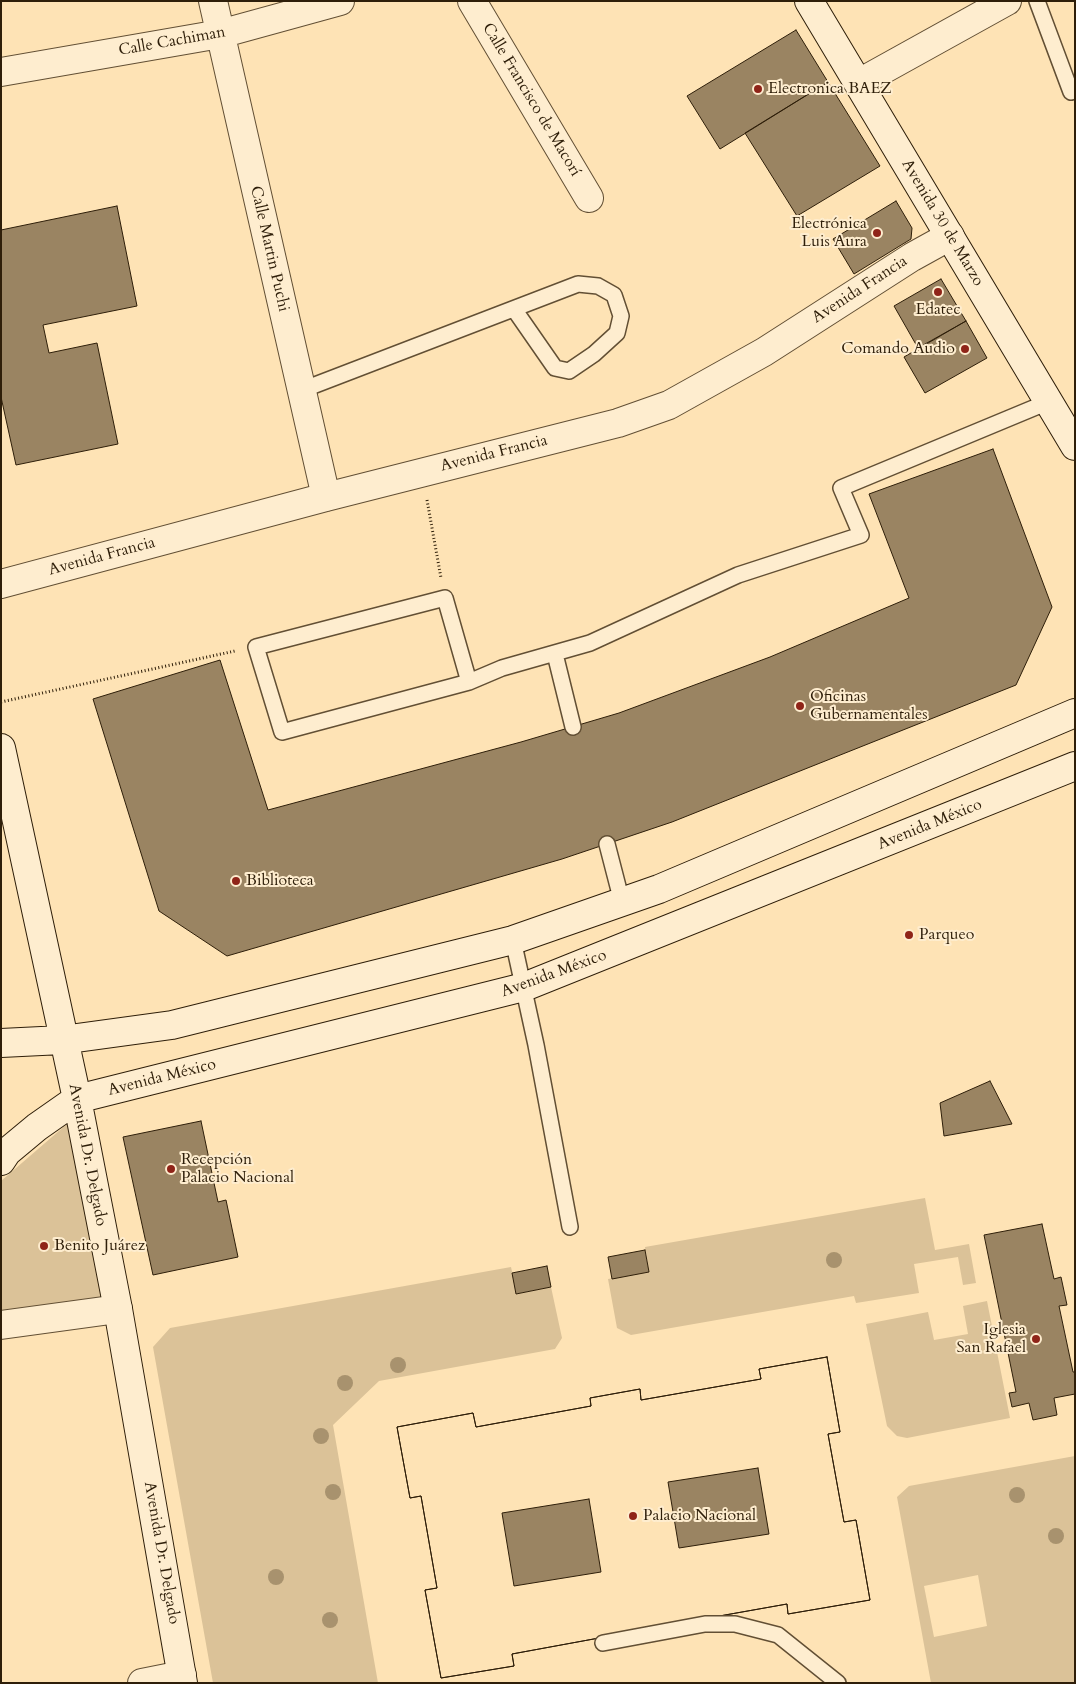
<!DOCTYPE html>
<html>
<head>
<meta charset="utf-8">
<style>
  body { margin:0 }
  #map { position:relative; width:1076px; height:1684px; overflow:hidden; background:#fee3b5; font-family:Cardo,serif }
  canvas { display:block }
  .frame { position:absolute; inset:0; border:2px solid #2e1e09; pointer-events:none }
</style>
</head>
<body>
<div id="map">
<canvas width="1076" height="1684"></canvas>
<div class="frame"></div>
</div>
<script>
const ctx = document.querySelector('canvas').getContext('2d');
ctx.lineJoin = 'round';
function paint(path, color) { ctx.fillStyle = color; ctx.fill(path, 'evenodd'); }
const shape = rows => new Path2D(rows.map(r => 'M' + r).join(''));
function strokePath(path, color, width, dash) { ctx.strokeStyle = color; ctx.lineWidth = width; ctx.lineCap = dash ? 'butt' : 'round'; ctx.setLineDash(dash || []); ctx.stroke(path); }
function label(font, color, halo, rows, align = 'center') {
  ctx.font = font + ' Cardo,serif'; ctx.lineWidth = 4; ctx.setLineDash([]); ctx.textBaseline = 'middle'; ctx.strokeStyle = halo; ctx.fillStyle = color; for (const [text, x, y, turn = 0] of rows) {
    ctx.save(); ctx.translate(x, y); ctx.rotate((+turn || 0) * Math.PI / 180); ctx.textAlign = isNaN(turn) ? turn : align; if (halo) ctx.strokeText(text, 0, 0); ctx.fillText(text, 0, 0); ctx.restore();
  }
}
paint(shape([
  [74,1118,110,1301,1,1317,1,1181],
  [925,1198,935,1250,969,1244,976,1283,963,1285,958,1257,914,1264,919,1293,856,1303,854,1296,631,1335,617,1328,608,1279,649,1272,645,1247],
  [511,1267,517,1294,551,1287,562,1338,555,1349,379,1381,333,1425,378,1683,213,1683,153,1347,170,1328],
  [987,1301,1010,1418,907,1438,897,1436,887,1426,866,1324,928,1312,934,1340,968,1334,963,1306],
  [1075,1456,1075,1683,931,1683,897,1497,909,1486],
  [978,1575,987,1626,934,1637,924,1586]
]), '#dbc298');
const building = shape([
  [796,30,828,82,720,149,687,96,796,30],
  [828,82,880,166,797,216,745,133,828,82],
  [896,201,912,228,911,239,854,274,833,239,896,201],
  [117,206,137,306,43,325,49,353,97,343,118,444,16,465,1,397,1,230,117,206],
  [941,279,966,321,918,348,894,306,941,279],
  [966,321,987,358,925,393,904,357,966,321],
  [993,449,1052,607,1016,685,672,822,562,859,227,956,159,911,93,699,220,660,268,810,521,742,619,713,770,657,909,598,869,494,993,449],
  [990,1081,1012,1124,944,1136,940,1103,990,1081],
  [201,1121,218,1202,226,1200,238,1257,153,1275,123,1137,201,1121],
  [1042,1224,1054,1279,1061,1277,1067,1305,1059,1306,1073,1372,1075,1372,1075,1394,1054,1398,1057,1415,1033,1420,1029,1403,1012,1407,1009,1393,1016,1392,984,1235,1042,1224],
  [645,1250,649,1272,612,1279,608,1257,645,1250],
  [547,1266,551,1287,516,1294,512,1273,547,1266],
  [827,1357,840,1432,828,1434,844,1522,856,1520,870,1600,788,1614,787,1604,697,1620,512,1654,514,1666,441,1678,425,1590,437,1588,421,1496,410,1498,397,1427,473,1413,476,1427,591,1406,590,1398,640,1389,641,1400,761,1379,759,1369,827,1357],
  [758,1468,769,1534,679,1548,668,1482,758,1468],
  [589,1499,601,1572,514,1586,502,1513,589,1499],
  [827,1357,840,1432,828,1434,844,1522,856,1520,870,1600,788,1614,787,1604,697,1620,512,1654,514,1666,441,1678,425,1590,437,1588,421,1496,410,1498,397,1427,473,1413,476,1427,591,1406,590,1398,640,1389,641,1400,761,1379,759,1369,827,1357]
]);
paint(building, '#9a8462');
strokePath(building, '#2e1e09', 1);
const service = shape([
  [1037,1,1071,92],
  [302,390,578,284,598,286,614,295,621,316,617,333,594,354,569,371,555,368,514,309],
  [555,654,573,727],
  [469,682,445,598,256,647,282,732,469,682,502,668,590,643,738,575,861,535,841,488,1048,402],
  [607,844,622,902],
  [513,940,536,1045,570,1227],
  [603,1643,705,1624,735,1624,778,1635,838,1683]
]);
const minor = shape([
  [213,1,326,497],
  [472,1,589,198],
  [1,72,220,34,340,1],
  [859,83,1007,1],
  [1,584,326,497,618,423,669,405,764,352,912,257,950,236],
  [1,1325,118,1309],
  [142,1683,182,1675]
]);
const secondary = shape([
  [809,1,1075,446],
  [1,748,77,1099,118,1309,183,1683],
  [1,1043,62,1040,172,1025,513,940,659,889,1075,713],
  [1,1161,7,1152,37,1127,77,1099,524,987,1075,766]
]);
strokePath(service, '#624f34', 18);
strokePath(minor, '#624f34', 30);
strokePath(secondary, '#2e1e09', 30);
strokePath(shape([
  [427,500,441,578],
  [1,702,235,651]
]), '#2e1e09', 3, [1, 2.5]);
strokePath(service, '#feedcf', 15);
strokePath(minor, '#feedcf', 28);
strokePath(secondary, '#feedcf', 28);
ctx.fillStyle = '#a8926e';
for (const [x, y] of [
  [834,1260],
  [398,1365],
  [345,1383],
  [321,1436],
  [333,1492],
  [1017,1495],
  [1056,1536],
  [276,1577],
  [330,1620]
]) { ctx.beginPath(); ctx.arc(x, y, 8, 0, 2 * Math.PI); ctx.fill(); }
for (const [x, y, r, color] of [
  [758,89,5,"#8f2418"],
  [877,233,5,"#8f2418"],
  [938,292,5,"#8f2418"],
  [965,349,5,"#8f2418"],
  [800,706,5,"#8f2418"],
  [236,881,5,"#8f2418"],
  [909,935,5,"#8f2418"],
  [171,1169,5,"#8f2418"],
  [44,1246,5,"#8f2418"],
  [1036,1339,5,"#8f2418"],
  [633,1516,5,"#8f2418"]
]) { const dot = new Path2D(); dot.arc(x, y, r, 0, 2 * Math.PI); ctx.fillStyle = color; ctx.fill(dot); strokePath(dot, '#feedcf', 2); }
label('16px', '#2e1e09', '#feedcf', [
  ["Calle Cachiman",172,42,-10],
  ["Calle Francisco de Macorí",531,100,59],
  ["Avenida 30 de Marzo",942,223,59],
  ["Calle Martin Puchi",269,249,77],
  ["Avenida Francia",860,290,-33],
  ["Avenida Francia",494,454,-14],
  ["Avenida Francia",102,557,-15],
  ["Avenida México",930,825,-22],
  ["Avenida México",554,974,-20],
  ["Avenida México",162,1078,-14],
  ["Avenida Dr. Delgado",87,1155,79],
  ["Avenida Dr. Delgado",161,1553,80]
]);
label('16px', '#2e1e09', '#feedcf', [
  ["Electronica BAEZ",768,89],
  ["Electrónica",867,224,"right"],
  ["Luis Aura",867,242,"right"],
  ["Edatec",938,310,"center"],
  ["Comando Audio",955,349,"right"],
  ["Oficinas",810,697],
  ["Gubernamentales",810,715],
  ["Biblioteca",246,881],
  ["Parqueo",919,935],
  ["Recepción",181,1160],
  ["Palacio Nacional",181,1178],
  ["Benito Juárez",54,1246],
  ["Iglesia",1026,1330,"right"],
  ["San Rafael",1026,1348,"right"],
  ["Palacio Nacional",643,1516]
], 'left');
</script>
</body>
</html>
